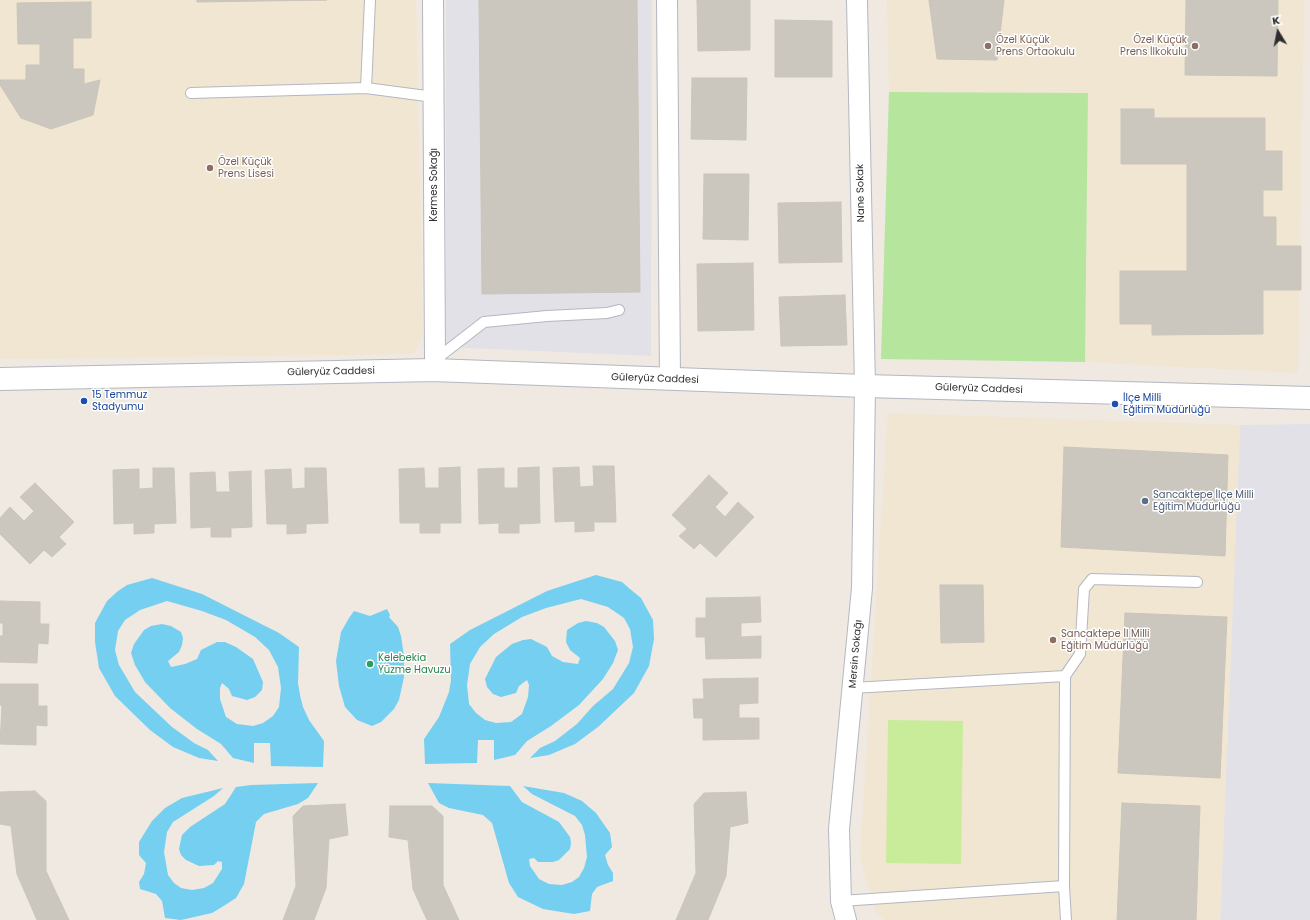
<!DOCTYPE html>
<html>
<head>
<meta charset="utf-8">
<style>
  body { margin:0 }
  #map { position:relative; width:1310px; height:920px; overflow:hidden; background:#efe9e1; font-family:Poppins,sans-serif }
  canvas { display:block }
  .north { position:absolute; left:1258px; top:12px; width:40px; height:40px; -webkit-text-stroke:3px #fff; paint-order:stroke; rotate:350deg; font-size:11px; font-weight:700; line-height:16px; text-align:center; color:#2e2e2e }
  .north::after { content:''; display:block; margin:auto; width:14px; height:18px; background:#2e2e2e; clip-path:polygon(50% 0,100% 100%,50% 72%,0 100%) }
</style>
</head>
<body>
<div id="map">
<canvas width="1310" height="920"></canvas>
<div class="north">K</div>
</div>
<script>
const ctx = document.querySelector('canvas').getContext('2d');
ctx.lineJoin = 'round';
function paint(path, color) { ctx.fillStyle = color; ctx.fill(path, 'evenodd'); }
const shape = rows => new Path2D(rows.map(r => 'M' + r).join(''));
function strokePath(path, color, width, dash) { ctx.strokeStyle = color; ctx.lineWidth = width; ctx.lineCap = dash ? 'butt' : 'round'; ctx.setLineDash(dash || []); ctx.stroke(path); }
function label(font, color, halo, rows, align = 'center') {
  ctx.font = font + ' Poppins,sans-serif'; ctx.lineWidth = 3; ctx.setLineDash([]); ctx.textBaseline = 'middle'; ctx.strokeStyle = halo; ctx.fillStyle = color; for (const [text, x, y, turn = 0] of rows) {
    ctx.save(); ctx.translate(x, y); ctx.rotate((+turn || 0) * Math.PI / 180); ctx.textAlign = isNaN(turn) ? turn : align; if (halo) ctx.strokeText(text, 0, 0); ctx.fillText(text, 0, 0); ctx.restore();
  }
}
paint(shape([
  [446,0,652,0,651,356,446,347],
  [1310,424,1310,920,1220,920,1240,425]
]), '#e3e1e8');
paint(shape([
  [0,0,416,0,423,335,414,354,0,359],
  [887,0,1304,0,1298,373,1085,362,1088,93,889,92],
  [888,413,1240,425,1220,920,884,920,876,913,860,856]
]), '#f0e6d1');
paint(shape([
  [889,92,1088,93,1085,362,881,359]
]), '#b6e59e');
paint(shape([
  [888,720,963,721,961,864,886,863]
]), '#c9ec9a');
paint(shape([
  [596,575,622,582,630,589,641,598,653,620,654,639,649,666,634,693,598,727,575,744,549,755,530,758,540,748,555,741,577,724,593,706,613,689,629,663,633,647,630,629,624,618,608,607,581,599,546,608,522,617,494,634,480,647,470,664,467,685,469,704,476,713,485,720,496,723,511,722,522,714,528,697,529,685,527,680,519,686,516,693,501,697,493,694,487,687,485,679,496,657,512,644,523,640,531,639,547,647,552,656,563,662,578,664,580,658,570,650,566,642,567,630,578,623,586,621,597,623,604,627,615,641,618,650,613,663,603,679,579,705,551,726,527,741,515,755,494,760,494,740,478,740,477,763,425,764,424,739,439,717,449,692,451,680,450,644,470,630,547,591],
  [152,578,202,594,279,633,299,647,298,683,300,695,303,707,309,720,324,741,323,767,271,766,270,743,254,743,254,763,233,758,221,744,197,729,170,708,145,682,135,665,131,653,134,644,144,630,151,626,162,624,171,626,181,632,183,638,182,645,179,652,168,661,171,667,185,664,197,659,201,650,217,642,225,642,236,647,253,659,263,682,262,690,255,697,247,700,232,696,229,689,222,683,220,688,220,699,226,717,237,724,253,726,263,723,273,716,279,707,281,688,278,667,269,650,255,637,226,620,202,611,167,601,140,610,125,620,118,631,115,650,119,665,135,692,172,727,194,743,208,750,218,761,199,758,173,747,150,730,115,696,99,668,95,642,95,623,107,601,118,591,127,585],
  [387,609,390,615,389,617,398,627,401,636,404,656,404,677,399,700,394,709,381,722,372,726,357,720,345,707,339,686,336,661,341,632,349,618,354,611,370,616],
  [318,783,308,798,298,804,264,814,256,822,244,884,236,898,222,907,212,913,181,920,165,918,162,901,156,894,140,889,139,882,144,874,146,863,139,855,139,842,152,821,165,808,182,798,223,788,214,796,173,822,167,832,164,852,168,875,174,883,181,888,192,890,204,888,213,883,222,869,222,862,218,861,214,865,199,866,186,860,181,855,179,849,182,835,190,827,225,804,236,787,251,785],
  [428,783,510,786,522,802,559,822,570,837,571,843,570,849,559,860,553,862,538,862,534,858,529,859,530,866,539,879,549,884,562,885,572,882,579,877,584,868,587,857,585,835,582,825,575,816,532,794,523,786,564,793,582,801,596,813,610,833,612,847,605,855,608,865,613,873,613,881,597,887,592,894,590,911,574,914,543,909,518,897,509,883,492,823,483,815,449,808,439,803]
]), '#75cff0');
const building = shape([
  [197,0,327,0,197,2,197,0],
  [479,0,637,0,640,292,482,294,479,0],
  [697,0,750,0,750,50,698,51,697,0],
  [929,0,1004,0,997,60,937,59,929,0],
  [1186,0,1278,0,1277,76,1185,75,1186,0],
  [91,2,91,38,73,38,73,69,84,69,84,84,100,80,93,115,51,129,21,118,0,85,0,80,26,80,26,65,40,65,40,44,18,44,17,3,91,2],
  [775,20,832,21,832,77,775,77,775,20],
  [692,78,747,78,746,140,691,139,692,78],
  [1121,109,1154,109,1154,118,1265,118,1265,151,1282,151,1282,190,1263,190,1263,217,1276,217,1276,246,1301,246,1301,290,1263,290,1263,334,1152,335,1152,324,1120,324,1120,271,1187,271,1187,164,1121,164,1121,109],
  [704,174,749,174,748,240,703,239,704,174],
  [841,202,842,262,779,263,778,203,841,202],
  [753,263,754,330,698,331,697,264,753,263],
  [845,295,847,345,781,346,779,297,845,295],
  [1064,447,1228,455,1225,556,1061,547,1064,447],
  [593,466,614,466,616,522,594,522,594,531,575,532,575,521,555,522,553,468,579,467,580,487,594,486,593,466],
  [460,467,461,523,440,523,440,533,420,533,420,523,400,523,399,469,424,468,425,488,439,488,439,468,460,467],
  [539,467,540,523,519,524,519,533,499,533,499,523,479,524,478,469,504,468,504,488,518,488,518,468,539,467],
  [153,468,174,468,176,523,154,524,154,533,134,534,134,523,114,524,113,470,139,469,139,489,153,488,153,468],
  [305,468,326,468,328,523,306,524,306,533,287,534,287,524,267,524,265,470,291,469,292,489,305,488,305,468],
  [251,471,252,527,231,528,231,537,211,537,211,527,191,528,190,473,215,472,216,492,230,492,229,472,251,471],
  [709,475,728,493,715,507,725,517,738,502,754,517,716,557,700,543,694,549,679,536,687,529,672,515,709,475],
  [35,483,74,522,59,537,66,544,52,557,44,550,30,564,0,534,0,518,10,507,24,521,34,511,20,497,35,483],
  [940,585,983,585,984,642,941,643,940,585],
  [760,597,761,622,741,623,741,637,761,636,761,658,706,659,705,637,696,637,696,618,706,618,706,598,760,597],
  [0,601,40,602,40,624,49,624,48,644,38,643,37,663,0,662,0,636,3,636,3,623,0,623,0,601],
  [1125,613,1227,617,1220,778,1118,773,1125,613],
  [758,678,758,703,739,704,739,718,759,718,759,739,703,740,703,718,694,718,693,699,704,699,703,679,758,678],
  [0,684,38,684,38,706,47,706,47,726,36,725,36,745,0,744,2,705,0,705,0,684],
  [35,791,46,801,46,871,69,920,37,920,17,874,11,826,0,824,0,792,35,791],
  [746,792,748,823,730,827,726,876,708,920,676,920,696,873,694,804,704,793,746,792],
  [1122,803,1200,806,1196,920,1117,920,1122,803],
  [345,804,348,835,329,839,326,888,314,920,283,920,296,886,293,816,303,806,345,804],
  [390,806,432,806,443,816,443,885,459,920,427,920,413,889,408,840,389,837,390,806]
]);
paint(building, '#cbc7bf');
strokePath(building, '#cbc5ba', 1);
const lane = shape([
  [366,88,370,0],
  [191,93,366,88,434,97],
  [435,360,484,322,547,316,607,313,619,310],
  [852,688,1065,676],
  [841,901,1064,886],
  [1066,920,1064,886,1065,676,1080,654,1084,589,1092,579,1197,582]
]);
const street = shape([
  [667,0,670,379],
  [433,370,435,360,433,0],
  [846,920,841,901,839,829,862,588,865,386,857,0]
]);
const secondary = shape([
  [0,379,433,370,865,386,1310,398]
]);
strokePath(lane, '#b4b7c1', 12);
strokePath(street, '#b4b7c1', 22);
strokePath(secondary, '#b4b7c1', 24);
strokePath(lane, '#fff', 10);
strokePath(street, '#fff', 20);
strokePath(secondary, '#fff', 22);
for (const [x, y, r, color] of [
  [988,46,4,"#8d6e63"],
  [1195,46,4,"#8d6e63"],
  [210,168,4,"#8d6e63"],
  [84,401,4,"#1a4fb4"],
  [1115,404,4,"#1a4fb4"],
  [1145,501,4,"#5c6f8a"],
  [1053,640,4,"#8d6e63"],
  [370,664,4,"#2e9e5b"]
]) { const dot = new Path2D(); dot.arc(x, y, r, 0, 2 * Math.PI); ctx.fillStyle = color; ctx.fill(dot); strokePath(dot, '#fff', 1.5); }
label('10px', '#785e54', '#fff', [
  ["Özel Küçük",996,40],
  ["Prens Ortaokulu",996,52],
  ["Özel Küçük",1187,40,"right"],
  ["Prens İlkokulu",1187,52,"right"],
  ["Özel Küçük",218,162],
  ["Prens Lisesi",218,174],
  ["Sancaktepe İl Milli",1061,634],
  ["Eğitim Müdürlüğü",1061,646]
], 'left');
label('10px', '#2e2e2e', '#fff', [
  ["Kermes Sokağı",434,185,-90],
  ["Nane Sokak",861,193,-91],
  ["Güleryüz Caddesi",331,372,-1],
  ["Güleryüz Caddesi",655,379,2],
  ["Güleryüz Caddesi",979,389,2],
  ["Mersin Sokağı",856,654,-85]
]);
label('10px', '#164399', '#fff', [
  ["15 Temmuz",92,395],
  ["Stadyumu",92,407],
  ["İlçe Milli",1123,398],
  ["Eğitim Müdürlüğü",1123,410]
], 'left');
label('10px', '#4e5e75', '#fff', [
  ["Sancaktepe İlçe Milli",1153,495],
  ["Eğitim Müdürlüğü",1153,507]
], 'left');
label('10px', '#27864d', '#fff', [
  ["Kelebekia",378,658],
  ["Yüzme Havuzu",378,670]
], 'left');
</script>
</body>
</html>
